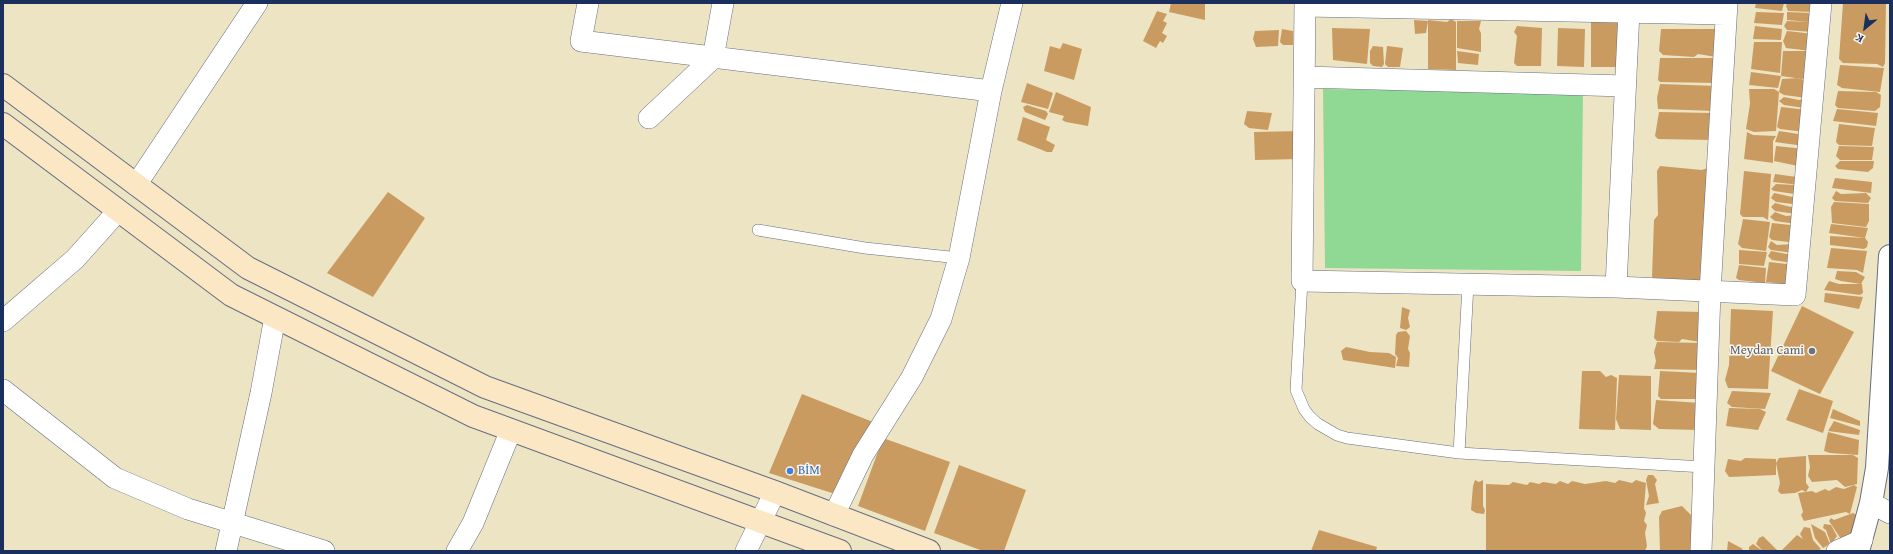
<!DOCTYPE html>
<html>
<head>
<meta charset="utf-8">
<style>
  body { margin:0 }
  #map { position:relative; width:1893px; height:554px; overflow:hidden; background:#ede4c4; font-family:"Gentium Book Plus",serif }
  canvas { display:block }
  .frame { position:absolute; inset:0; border:4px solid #1b2f5e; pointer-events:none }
  .north { position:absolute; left:1845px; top:8px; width:40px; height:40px; -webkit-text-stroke:3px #fbf7ec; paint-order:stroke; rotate:209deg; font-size:11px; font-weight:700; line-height:16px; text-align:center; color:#1b2f5e }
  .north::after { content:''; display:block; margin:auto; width:14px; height:18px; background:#1b2f5e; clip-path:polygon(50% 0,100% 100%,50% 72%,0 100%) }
</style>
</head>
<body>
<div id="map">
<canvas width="1893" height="554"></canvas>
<div class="frame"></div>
<div class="north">K</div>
</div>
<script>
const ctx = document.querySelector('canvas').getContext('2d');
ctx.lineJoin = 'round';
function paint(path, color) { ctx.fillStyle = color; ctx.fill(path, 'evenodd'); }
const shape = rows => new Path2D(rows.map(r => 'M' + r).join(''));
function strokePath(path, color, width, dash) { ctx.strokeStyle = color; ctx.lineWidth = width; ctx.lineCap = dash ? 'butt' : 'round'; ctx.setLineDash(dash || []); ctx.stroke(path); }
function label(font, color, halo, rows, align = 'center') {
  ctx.font = font + ' "Gentium Book Plus",serif'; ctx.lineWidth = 3; ctx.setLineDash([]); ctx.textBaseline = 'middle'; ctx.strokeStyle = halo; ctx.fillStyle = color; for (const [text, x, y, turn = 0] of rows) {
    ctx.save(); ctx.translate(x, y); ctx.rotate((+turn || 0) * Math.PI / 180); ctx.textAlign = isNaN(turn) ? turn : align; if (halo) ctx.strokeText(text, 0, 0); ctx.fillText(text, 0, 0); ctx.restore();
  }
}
paint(shape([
  [1323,89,1583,93,1581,271,1325,268]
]), '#8fd995');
paint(shape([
  [1171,3,1205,3,1205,20,1169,12],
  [1756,3,1784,3,1782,11,1755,8],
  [1787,3,1815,3,1813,12,1788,11,1786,6],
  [1843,3,1886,3,1885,63,1883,67,1877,64,1843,63,1839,59],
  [1157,11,1167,14,1163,21,1167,23,1162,33,1167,36,1163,43,1160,41,1156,48,1143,41],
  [1756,12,1784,13,1782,25,1754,23],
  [1787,12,1811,13,1812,32,1787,30,1784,26,1787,21,1809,22,1787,20],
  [1591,15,1618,15,1618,67,1591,67],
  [1451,19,1456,22,1456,70,1428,69,1428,20,1447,22],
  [1414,20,1428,21,1426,33,1415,34],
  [1457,21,1481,21,1479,29,1481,33,1481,52,1457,48],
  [1517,26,1542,28,1541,66,1517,66,1514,63,1517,36,1514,32],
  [1755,26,1782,29,1781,40,1753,39],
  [1332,28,1370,29,1367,64,1333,60],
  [1558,28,1585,29,1584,67,1557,66],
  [1282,29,1293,31,1293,45,1283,45,1280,42],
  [1661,29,1719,29,1716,57,1698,54,1694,57,1663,55,1659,51],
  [1279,30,1278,46,1256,47,1253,39,1255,31],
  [1787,31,1814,34,1811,51,1786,48,1783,41],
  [1754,42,1782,42,1780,73,1751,69],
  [1063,43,1082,49,1074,80,1044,71,1050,46,1060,49],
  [1373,46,1383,47,1384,64,1382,67,1373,66,1370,63,1370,51],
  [1387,46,1403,48,1400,67,1388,67,1385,64],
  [1457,51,1479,54,1478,65,1458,63],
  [1783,51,1806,51,1810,80,1781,76],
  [1660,58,1717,58,1716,83,1660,82,1658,80],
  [1840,65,1884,68,1880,92,1842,88,1837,85],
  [1751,72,1781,76,1778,88,1749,85],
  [1799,78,1810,83,1807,98,1784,95,1779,92,1782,79],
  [1027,83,1053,93,1048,109,1021,102],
  [1660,84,1717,86,1715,111,1658,109,1657,98],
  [1749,89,1774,89,1779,92,1776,131,1754,132,1746,129,1750,104],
  [1838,91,1876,92,1881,95,1880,107,1875,111,1838,108,1835,105],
  [1056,92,1091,107,1088,126,1066,122,1062,120,1064,116,1049,112],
  [1784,97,1799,100,1804,99,1804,108,1784,105,1779,101],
  [1027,105,1046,111,1048,114,1045,120,1025,112,1023,107],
  [1781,107,1808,110,1805,132,1780,129,1777,127],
  [1837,109,1878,113,1876,126,1833,121],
  [1247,111,1272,113,1268,130,1249,128,1244,124],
  [1659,112,1713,113,1711,140,1658,139,1655,136],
  [1023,117,1050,127,1046,140,1055,145,1052,152,1047,152,1017,140],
  [1839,124,1875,128,1872,146,1839,145,1836,142],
  [1301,131,1300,159,1255,160,1254,132],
  [1779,131,1805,135,1804,146,1775,142],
  [1747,132,1753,135,1776,136,1773,141,1773,163,1744,159],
  [1776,146,1805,149,1803,167,1774,161],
  [1839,146,1874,147,1872,160,1840,160,1836,156],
  [1840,161,1874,161,1873,168,1868,172,1838,169,1835,166],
  [1660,166,1702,170,1710,167,1703,276,1697,283,1655,279,1652,277,1654,220,1658,215,1657,171],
  [1744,171,1771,174,1768,220,1763,217,1743,217,1740,214],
  [1775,174,1804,178,1800,185,1773,182],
  [1835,178,1872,182,1871,193,1832,188],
  [1776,184,1795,185,1801,195,1774,191,1771,189],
  [1836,191,1841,194,1866,193,1871,198,1868,203,1835,201,1832,198],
  [388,192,425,218,373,297,327,273],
  [1774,193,1802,199,1801,205,1776,202,1771,198],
  [1834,202,1869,204,1869,221,1866,227,1832,223,1831,207],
  [1775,203,1791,207,1796,205,1796,214,1775,211,1771,207],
  [1775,212,1786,216,1796,215,1797,224,1775,221,1770,217],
  [1743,219,1770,222,1766,251,1742,248,1738,244],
  [1772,223,1799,226,1796,243,1772,240,1769,237],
  [1831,224,1868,228,1865,238,1829,233],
  [1830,236,1865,238,1868,242,1867,247,1864,249,1830,245],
  [1771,241,1777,245,1794,244,1793,253,1771,250,1768,247],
  [1831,248,1867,251,1863,273,1857,270,1827,268],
  [1739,250,1767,252,1764,266,1739,264],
  [1771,251,1797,256,1793,263,1772,260,1768,256],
  [1769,262,1796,265,1793,285,1766,282],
  [1739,265,1766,268,1765,283,1739,280,1736,278],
  [1837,271,1856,272,1865,277,1861,284,1841,281,1835,279],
  [1829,281,1839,284,1862,284,1863,293,1860,295,1824,290],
  [1825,293,1863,297,1859,309,1824,302],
  [1802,306,1854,332,1820,394,1771,371],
  [1402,307,1410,310,1408,318,1410,327,1406,330,1400,328],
  [1731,309,1773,311,1768,389,1728,388,1725,380,1729,365],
  [1657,311,1702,312,1700,342,1682,339,1679,342,1657,341,1654,338],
  [1406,331,1410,336,1408,349,1410,353,1409,367,1396,366,1398,358,1395,354,1396,335,1398,332],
  [1657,342,1702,343,1699,370,1654,369,1656,361,1654,352],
  [1346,347,1370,352,1389,353,1396,357,1395,368,1343,360,1341,351],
  [1582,371,1600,371,1606,377,1611,375,1617,378,1615,430,1579,429],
  [1660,371,1700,373,1700,399,1661,399,1658,396],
  [1619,375,1651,376,1651,430,1620,429,1616,419],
  [1799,389,1833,401,1823,433,1786,420],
  [1732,391,1771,393,1765,409,1732,407,1727,403],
  [802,394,873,422,842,486,832,493,769,473],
  [1656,400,1700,403,1698,430,1659,429,1653,424],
  [1729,408,1760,409,1766,412,1758,430,1726,426],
  [1833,409,1860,421,1860,426,1830,418],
  [1834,421,1860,430,1859,435,1828,431],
  [1828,432,1859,440,1858,455,1830,453,1824,451],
  [883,438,950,462,925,531,858,506],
  [1808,455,1853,455,1858,458,1857,484,1845,487,1837,480,1812,482,1808,476,1810,467],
  [1806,456,1806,483,1809,487,1806,492,1802,490,1795,493,1781,494,1778,491,1780,483,1776,463,1779,458],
  [1745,458,1776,459,1776,475,1729,477,1725,471,1728,459,1741,461],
  [959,465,1026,490,1004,551,983,551,934,533],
  [1648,475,1653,475,1657,480,1655,484,1659,503,1646,505,1649,496,1646,480],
  [1475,480,1479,482,1483,480,1483,506,1485,510,1484,514,1476,513,1471,510,1473,486],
  [1619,480,1632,483,1636,480,1646,483,1644,508,1646,513,1644,521,1647,525,1645,533,1647,546,1645,551,1486,551,1486,484,1509,485,1513,482,1527,485,1530,482,1539,484,1543,482,1556,484,1560,481,1568,484,1572,481,1585,484,1606,481,1615,483],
  [1854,485,1857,487,1850,514,1846,512,1804,521,1801,515,1803,512,1798,493,1812,491,1816,493,1825,489,1829,491,1836,487,1844,489],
  [1682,506,1696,520,1695,551,1660,551,1659,517,1662,511],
  [1853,513,1858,516,1859,533,1841,539,1829,521,1831,518,1834,520],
  [1811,524,1825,532,1830,544,1823,548,1815,538],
  [1824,524,1831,525,1837,536,1831,544,1826,530,1823,528],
  [1804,527,1810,528,1813,540,1821,549,1818,551,1781,551,1797,535,1803,539,1800,534],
  [1319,530,1377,547,1376,551,1311,551],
  [1763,536,1778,551,1763,551,1756,544,1759,538],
  [1728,541,1743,549,1741,551,1727,551],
  [1753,544,1760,549,1763,551,1749,551,1749,547]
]), '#ca9b61');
const service = shape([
  [758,230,865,248,959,258],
  [1302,281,1296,390,1304,409,1310,417,1318,424,1337,435,1347,438,1459,453,1704,467],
  [1459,453,1468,284]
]);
const minor = shape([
  [588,3,581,41,991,91],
  [1305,3,1302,281,1616,287,1795,295,1821,3],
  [1305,6,1726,14],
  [1304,77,1625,86],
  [649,118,713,58,723,3],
  [136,185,257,3],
  [1616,287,1629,11],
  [3,321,75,259,118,211],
  [3,390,115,478,188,509,324,551],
  [1871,503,1890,513],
  [834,515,863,455,912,377,941,319,959,258,991,91,1012,3],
  [226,551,261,393,275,317],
  [457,551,473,523,511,430],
  [746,551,775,492],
  [1701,551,1710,292,1727,3],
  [1837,551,1862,540]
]);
const tertiary = shape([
  [1858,551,1871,503,1877,468,1890,256]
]);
const secondary = shape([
  [3,85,248,268,485,387,775,492,929,551],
  [3,124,231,295,473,416,840,551]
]);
strokePath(service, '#646e82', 12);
strokePath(minor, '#646e82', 22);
strokePath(tertiary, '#646e82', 24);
strokePath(secondary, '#646e82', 24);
strokePath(service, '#fff', 11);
strokePath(minor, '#fff', 21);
strokePath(tertiary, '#fff', 22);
strokePath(secondary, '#fbe7c3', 22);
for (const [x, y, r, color] of [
  [1812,351,4,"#6b7280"],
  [790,471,4,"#3f7fe0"]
]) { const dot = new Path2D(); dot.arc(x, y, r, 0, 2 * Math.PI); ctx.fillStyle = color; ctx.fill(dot); strokePath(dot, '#fbf7ec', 1.5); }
label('13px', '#5b616d', '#fbf7ec', [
  ["Meydan Cami",1804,351]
], 'right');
label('13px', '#366cbe', '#fbf7ec', [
  ["BİM",798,471]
], 'left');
</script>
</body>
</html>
